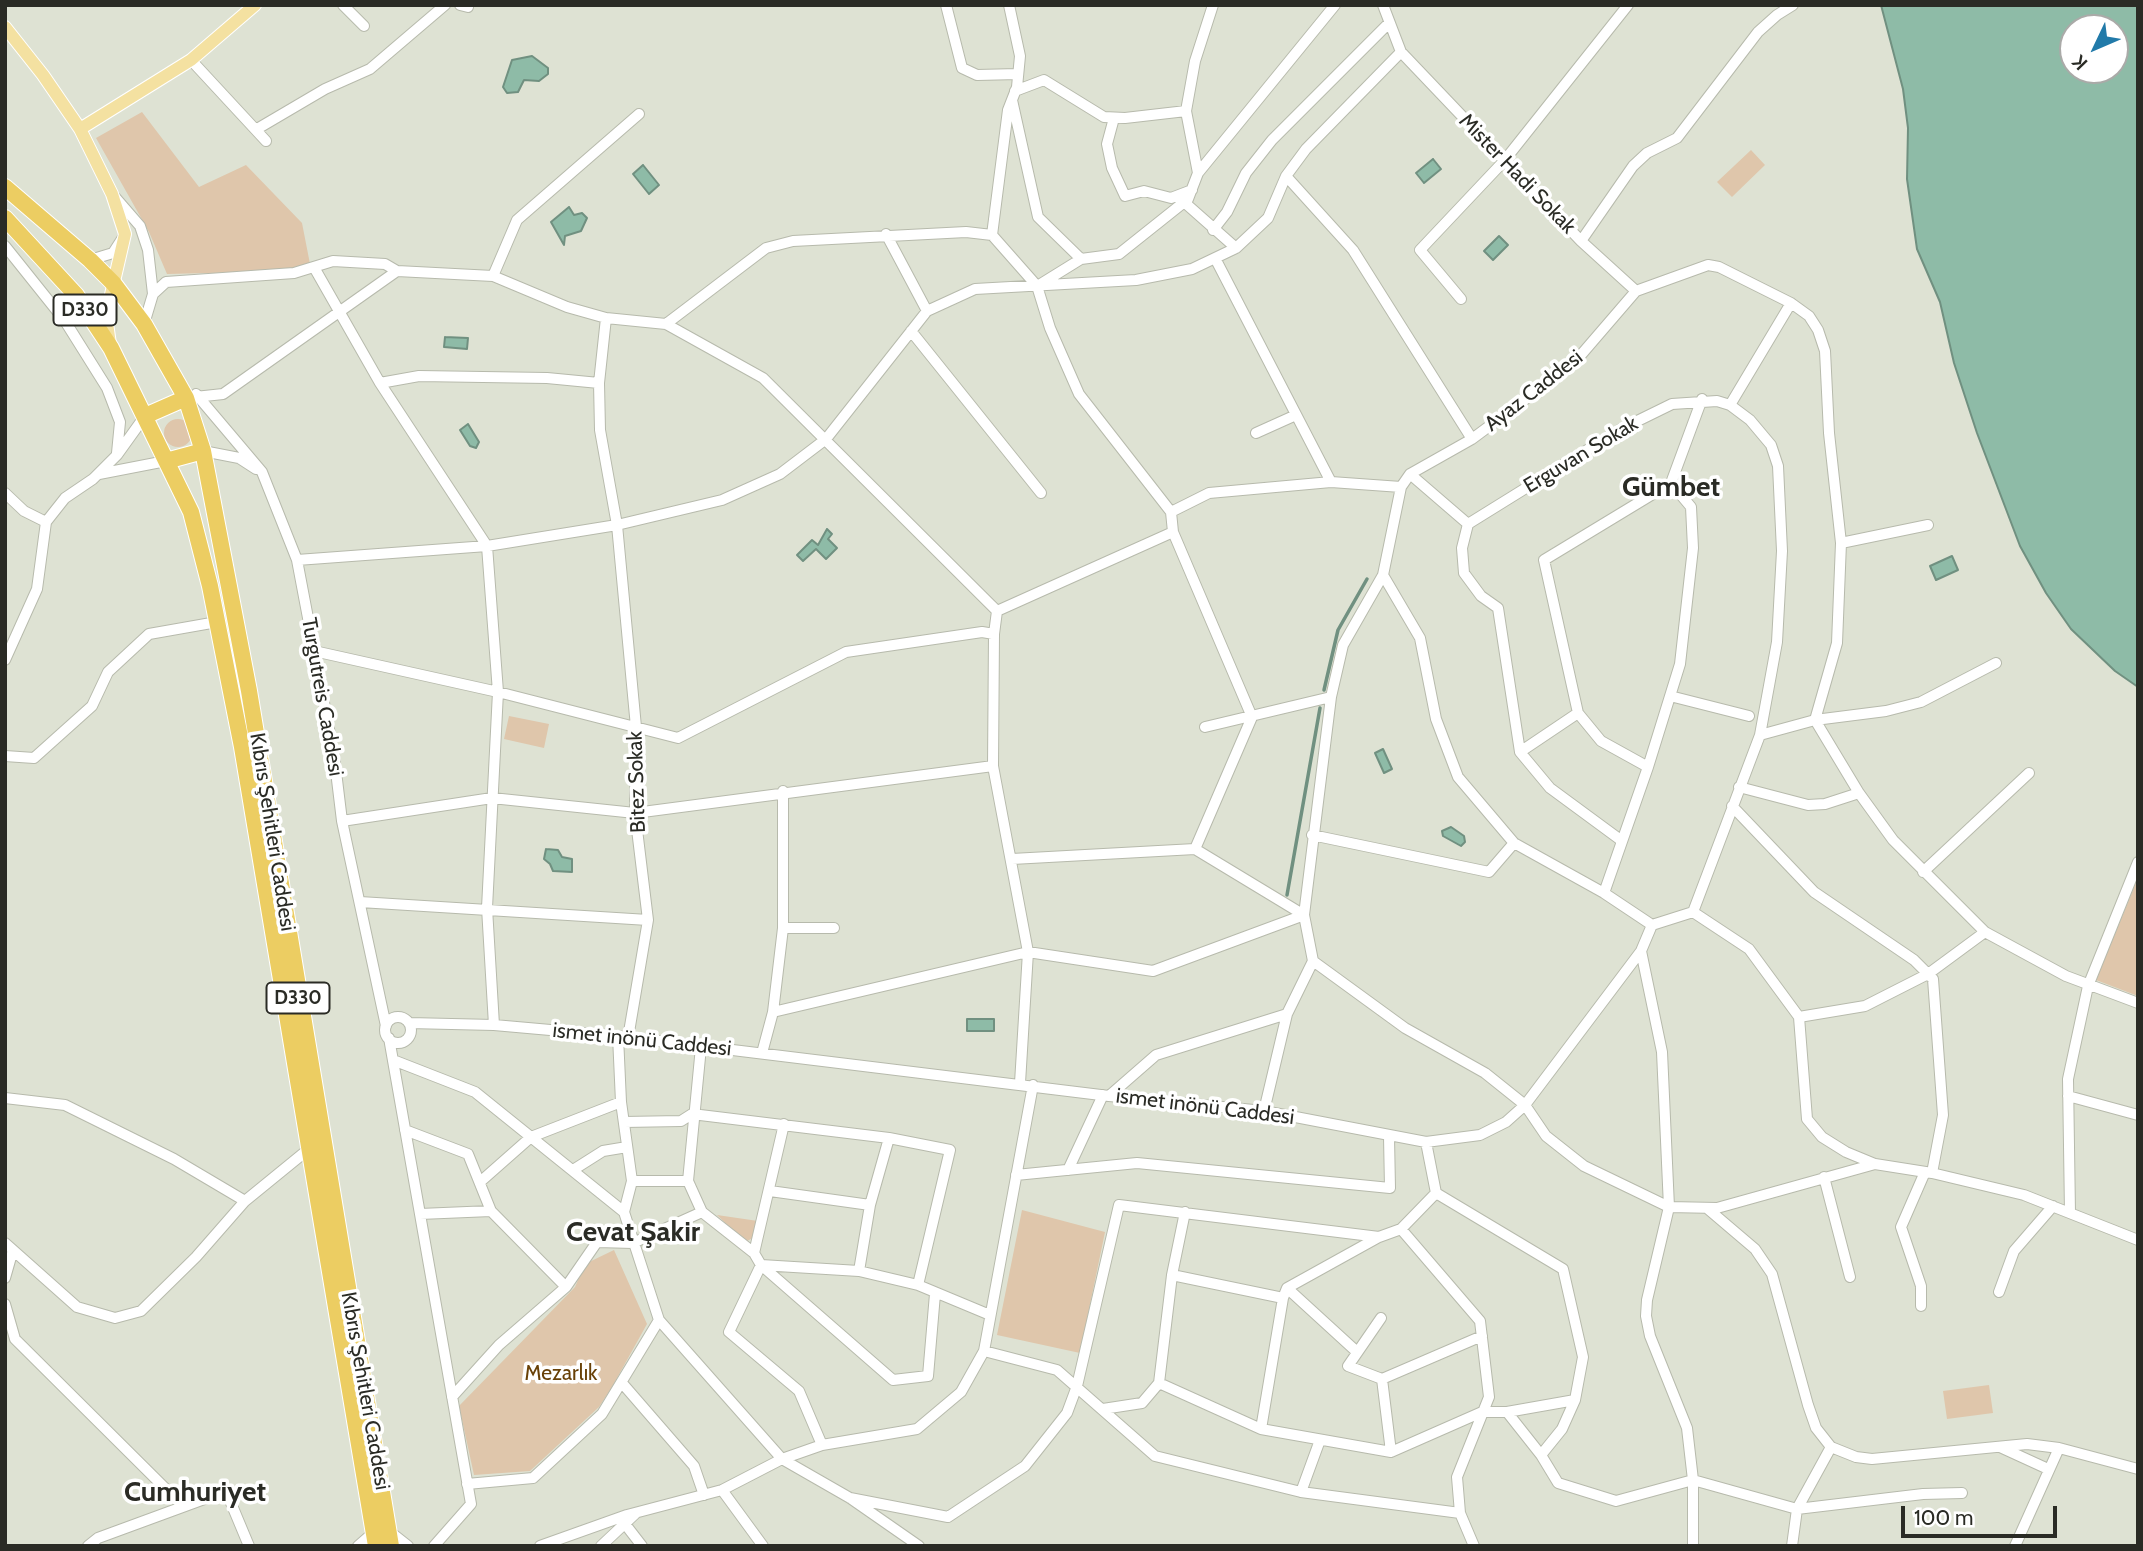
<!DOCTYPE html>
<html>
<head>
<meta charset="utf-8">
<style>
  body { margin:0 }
  #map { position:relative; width:2143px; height:1551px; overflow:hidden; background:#dee2d3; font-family:Cabin,sans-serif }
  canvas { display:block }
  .frame { position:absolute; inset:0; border:7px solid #2a2b25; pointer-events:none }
  .north { position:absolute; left:2059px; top:14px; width:70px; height:70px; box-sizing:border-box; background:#fff; border:2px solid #aaaaa8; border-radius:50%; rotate:226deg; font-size:19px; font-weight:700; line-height:28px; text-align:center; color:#2a2b25 }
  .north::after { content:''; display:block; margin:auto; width:24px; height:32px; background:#217aa9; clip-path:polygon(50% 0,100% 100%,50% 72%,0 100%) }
  .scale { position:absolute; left:1901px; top:1506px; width:156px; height:32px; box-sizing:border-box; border:4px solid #2a2b25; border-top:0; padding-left:9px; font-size:21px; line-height:24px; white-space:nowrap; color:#2a2b25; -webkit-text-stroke:5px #fff; paint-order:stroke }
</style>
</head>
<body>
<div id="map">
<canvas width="2143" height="1551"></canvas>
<div class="frame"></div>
<div class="north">K</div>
<div class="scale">100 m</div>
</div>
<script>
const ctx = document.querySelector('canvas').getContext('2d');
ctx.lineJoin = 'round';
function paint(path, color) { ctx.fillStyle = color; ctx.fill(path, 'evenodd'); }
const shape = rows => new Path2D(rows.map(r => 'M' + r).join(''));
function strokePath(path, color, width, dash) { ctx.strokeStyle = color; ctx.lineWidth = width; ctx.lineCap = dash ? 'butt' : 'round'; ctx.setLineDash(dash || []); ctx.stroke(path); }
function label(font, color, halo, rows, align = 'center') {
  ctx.font = font + ' Cabin,sans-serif'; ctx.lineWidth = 7; ctx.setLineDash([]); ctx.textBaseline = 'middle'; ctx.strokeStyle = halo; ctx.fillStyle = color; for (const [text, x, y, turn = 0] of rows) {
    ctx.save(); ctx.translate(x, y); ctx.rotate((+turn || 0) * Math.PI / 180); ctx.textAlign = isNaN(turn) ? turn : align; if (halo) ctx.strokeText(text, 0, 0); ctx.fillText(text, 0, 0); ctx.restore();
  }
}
paint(shape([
  [142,112,199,187,246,165,302,223,310,264,293,271,167,274,149,232,96,138],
  [1751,150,1765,165,1732,197,1717,182],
  '164 433a14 14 0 1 1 28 0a14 14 0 1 1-28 0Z',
  [509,716,549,724,544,748,504,739],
  [2138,878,2138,996,2096,980],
  [1022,1210,1105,1232,1080,1353,997,1335],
  [717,1215,758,1221,755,1237,745,1242],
  [614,1250,647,1324,612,1387,599,1407,530,1471,474,1475,459,1406,575,1287,585,1264],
  [1989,1385,1993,1413,1947,1419,1943,1391]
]), '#dfc6ab');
const water = shape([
  [1881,5,2138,5,2138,687,2115,671,2071,629,2046,593,2020,546,1977,433,1954,363,1940,302,1917,249,1907,179,1908,128,1903,89,1881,5],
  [2073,28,2115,28,2115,70,2073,70,2073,28],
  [532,56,548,68,548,74,539,81,524,80,518,92,507,93,503,87,512,60,532,56],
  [1433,159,1441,169,1424,183,1416,173,1433,159],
  [643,165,659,185,649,194,633,174,643,165],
  [569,207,574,215,582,213,587,218,581,231,565,236,564,245,551,222,569,207],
  [1499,236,1508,245,1493,260,1484,251,1499,236],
  [445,337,468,338,467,349,444,347,445,337],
  [468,424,479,442,476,448,470,446,460,430,468,424],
  [827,529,832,534,828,539,837,548,826,559,816,549,803,561,797,555,812,540,818,545,827,529],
  [1952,556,1958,570,1936,580,1930,566,1952,556],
  [1383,749,1392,769,1384,773,1375,753,1383,749],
  [1451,827,1464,836,1465,842,1461,846,1443,836,1442,831,1451,827],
  [546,849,558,850,562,857,572,859,572,872,553,871,550,864,544,859,546,849],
  [967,1019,994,1019,994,1031,967,1031,967,1019]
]);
paint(water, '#8ebba7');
strokePath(water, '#709080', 2);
strokePath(shape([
  [1324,690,1338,630,1367,579],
  [1287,895,1320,708]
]), '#709080', 3.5);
const minor = shape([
  [343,5,364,26],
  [460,5,468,7],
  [946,5,962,68,977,75,1018,74],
  [1383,5,1401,52,1581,241,1636,291],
  [191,60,266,141],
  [1015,91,1044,80,1104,117,1125,118,1186,111],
  [1012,100,1038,217,1081,259],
  [1114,118,1107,144,1112,168,1125,196,1144,191,1171,198,1192,190],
  [257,129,325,89,370,69,445,5],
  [1198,173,1186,111,1195,61,1213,5],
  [1286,176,1353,250,1472,439],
  [114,196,140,226,148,250,153,294,144,324],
  [1184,202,1236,248],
  [1213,230,1227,212,1246,173,1272,140,1388,24],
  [886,234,927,311],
  [992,235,1008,110,1017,87,1020,56,1009,5],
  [1581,241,1633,166,1647,153,1677,138,1758,32,1777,15,1793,5],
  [5,246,65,321,107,388,120,422,117,453],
  [90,260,113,253,122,239],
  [1216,260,1331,482],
  [315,269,380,383,487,546,498,692,487,908,494,1025],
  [493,276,517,220,639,114],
  [1039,285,1081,259,1119,254,1188,199,1198,173,1335,5],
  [153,294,166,282,294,273,333,261,385,264,397,271],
  [1461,299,1420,250,1504,161,1628,5],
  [606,318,599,383,600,430,617,525,636,727,635,813,648,920,628,1038],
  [666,324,763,378,997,611],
  [911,331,1041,493],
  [380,383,419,376,547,378,599,383],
  [196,394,262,472,297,560,334,755,342,821,386,1026],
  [186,398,223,394,397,271,493,276,567,307,606,318,666,324,766,248,793,241,966,232,992,235,1037,286,1050,328,1079,394,1171,512],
  [1730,405,1791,303],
  [1256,433,1296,415],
  [203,451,239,458,256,469],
  [99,474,166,461],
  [1410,474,1468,524],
  [1671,483,1702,399],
  [5,493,24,511,46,522],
  [1173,532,1252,717,1195,849],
  [1841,543,1928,525],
  [297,560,487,546,617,525,722,500,780,474,826,439,927,311,975,289,1136,280,1192,269,1236,248,1268,218,1286,176,1306,149,1401,52],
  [997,611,994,634,993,766,1028,952,1020,1083],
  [997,611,1173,532,1171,512,1209,493,1331,482,1401,487],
  [314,651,498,692,678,738,846,652,982,632,994,634],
  [5,660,37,589,46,522,65,498,93,479,117,455,145,416],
  [1670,696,1749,716],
  [1815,720,1859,793,1893,840,1985,932,2066,976,2138,1003],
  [1205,727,1331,697],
  [1760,735,1815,720,1886,711,1921,702,1996,663],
  [1520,752,1578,713],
  [5,756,34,758,92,706,108,672,149,634,217,622],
  [1739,787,1808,805,1825,804,1859,793],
  [1732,806,1814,892,1914,960,1933,979,1943,1115,1932,1173],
  [342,821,492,798,635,813,993,766],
  [1312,835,1489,872,1514,843],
  [1622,841,1550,788,1520,752,1498,608,1481,596,1464,573,1462,548,1468,524,1621,429,1672,404,1717,401,1730,405,1750,420,1771,445,1778,466,1782,551,1777,642,1760,735,1693,912],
  [1923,872,2029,773],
  [1604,893,1648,767,1680,664,1693,548,1691,507,1671,483,1544,560,1578,713,1601,741,1648,767],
  [360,902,648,920],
  [1693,912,1749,949,1799,1017,1807,1119,1822,1137,1846,1152,1875,1164],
  [1652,925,1604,893,1514,843,1458,777,1436,719,1420,638,1383,575,1401,487,1410,474,1472,439,1574,363,1636,291,1708,265,1719,267,1791,303,1809,316,1818,330,1825,351,1829,433,1841,543,1837,643,1815,720],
  [783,928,834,928],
  [1641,951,1662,1052,1669,1207,1647,1300,1646,1316,1650,1336,1687,1428,1693,1480,1693,1546],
  [1313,961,1405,1028,1485,1073,1525,1105,1546,1136,1584,1166,1669,1207,1717,1208,1875,1164,1932,1173,2024,1195,2138,1240],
  [773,1012,1028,952,1153,971,1304,915,1195,849,1012,859],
  [1799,1017,1865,1006,1928,974,1985,932],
  '385 1030a13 13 0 1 1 26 0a13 13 0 1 1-26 0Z',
  [409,1023,494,1025,618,1036,1109,1096,1264,1111,1426,1142,1480,1135,1506,1122,1525,1105,1641,951,1652,925,1693,912],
  [618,1036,621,1102,632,1181,624,1212],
  [389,1038,471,1504,434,1546],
  [701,1047,688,1181,702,1212,754,1253,761,1265,859,1271,918,1285,990,1315],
  [762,1053,773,1012,783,928,783,791],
  [393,1060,475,1092,624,1212,659,1320,782,1459,850,1498,919,1546],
  [1109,1096,1156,1055,1287,1014,1313,961,1304,915,1331,697,1343,645,1383,575],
  [2068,1096,2138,1115],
  [5,1098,65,1105,174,1159,245,1201],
  [1264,1111,1287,1014],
  [624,1122,681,1121,692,1114,889,1138,950,1150,918,1285],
  [405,1130,468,1154,491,1211,566,1287],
  [1426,1142,1436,1193,1401,1229,1480,1321,1489,1397,1457,1477,1460,1513,1474,1546],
  [573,1170,603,1151,627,1147],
  [1068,1170,1103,1095],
  [1016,1175,1137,1163,1390,1188,1389,1137],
  [1824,1177,1850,1277],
  [632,1181,688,1181],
  [480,1182,531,1137,621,1102],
  [770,1191,870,1205],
  [1708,1209,1755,1249,1772,1274,1808,1405,1816,1428,1831,1447,1856,1457,1872,1459,2027,1444,2059,1448,2138,1469],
  [2070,1213,2068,1079,2088,986,2138,862],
  [420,1214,491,1211],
  [5,1243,77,1307,115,1318,141,1311,196,1257,245,1201,310,1148],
  [754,1253,784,1124],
  [859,1271,870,1205,889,1138],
  [1172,1275,1283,1298,1287,1288,1379,1237],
  [5,1278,13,1250],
  [1287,1288,1357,1352],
  [1999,1292,2014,1251,2053,1206],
  [5,1304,15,1339,182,1505],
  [1921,1306,1921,1286,1901,1227,1925,1172],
  [1381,1318,1348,1366,1382,1379,1482,1336],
  [984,1351,1057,1370,1155,1456,1301,1492,1460,1513],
  [1382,1379,1391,1452],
  [622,1383,694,1466,704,1495],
  [1159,1383,1172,1275,1185,1212],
  [452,1397,499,1345,566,1287,597,1242,633,1243,702,1212],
  [1103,1409,1142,1403,1159,1383,1261,1429,1391,1452,1482,1412,1507,1412,1575,1400,1583,1357,1563,1269,1436,1193],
  [1507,1412,1541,1455,1558,1483,1616,1501,1693,1480,1797,1509,1923,1494,1962,1493],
  [1261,1429,1283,1298],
  [822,1445,799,1391,729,1332,761,1265,893,1380,928,1376,935,1294],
  [2000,1447,2048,1469],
  [1541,1455,1562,1429,1575,1400],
  [467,1484,533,1478,602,1414,659,1320],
  [722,1490,763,1546],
  [1301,1492,1320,1440],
  [850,1498,948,1517,1025,1466,1067,1413,1077,1386,1119,1205,1379,1237,1401,1229],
  [625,1524,642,1546],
  [389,1531,408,1546],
  [88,1546,98,1538,226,1491,249,1546],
  [358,1546,374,1532],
  [540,1546,627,1515,722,1490,782,1459,822,1445,917,1429,961,1392,984,1351,1033,1085],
  [601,1546,635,1514],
  [1792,1546,1797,1509,1831,1447],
  [2015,1546,2059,1448]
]);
const major = shape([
  [5,27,43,75,80,129,112,194,125,234,106,316,110,344],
  [80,129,191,60,255,5]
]);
const highway = shape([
  [5,187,90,260,114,284,144,324,186,398,203,451,249,691,391,1546],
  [5,218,76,295,111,348,191,512,210,586,242,747,376,1546],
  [145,416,186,398],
  [166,461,203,451]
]);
strokePath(minor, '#b7baac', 12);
strokePath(major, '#fff', 14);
strokePath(highway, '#fff', 18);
strokePath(minor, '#fff', 10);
strokePath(major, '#f4e1a1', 12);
strokePath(highway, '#eccd62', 16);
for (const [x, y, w] of [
  [85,310,63],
  [298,998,63]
]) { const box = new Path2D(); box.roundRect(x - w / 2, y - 15.5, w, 31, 5); ctx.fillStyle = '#fff'; ctx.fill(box); strokePath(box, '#2a2b25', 2); }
label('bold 19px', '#2a2b25', null, [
  ["D330",85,310],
  ["D330",298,998]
]);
label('21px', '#2a2b25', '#fff', [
  ["Mister Hadi Sokak",1517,174,46],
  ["Ayaz Caddesi",1534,391,-38],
  ["Erguvan Sokak",1581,455,-31],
  ["Turgutreis Caddesi",322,697,80],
  ["Bitez Sokak",637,782,-92],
  ["Kıbrıs Şehitleri Caddesi",272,832,81],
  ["ismet inönü Caddesi",642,1040,6],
  ["ismet inönü Caddesi",1205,1107,7],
  ["Kıbrıs Şehitleri Caddesi",365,1391,80]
]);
label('21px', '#694107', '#fff', [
  ["Mezarlık",561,1374]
]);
label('bold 28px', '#2a2b25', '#fff', [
  ["Gümbet",1671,488],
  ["Cevat Şakir",633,1233],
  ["Cumhuriyet",195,1493]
]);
</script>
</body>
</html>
